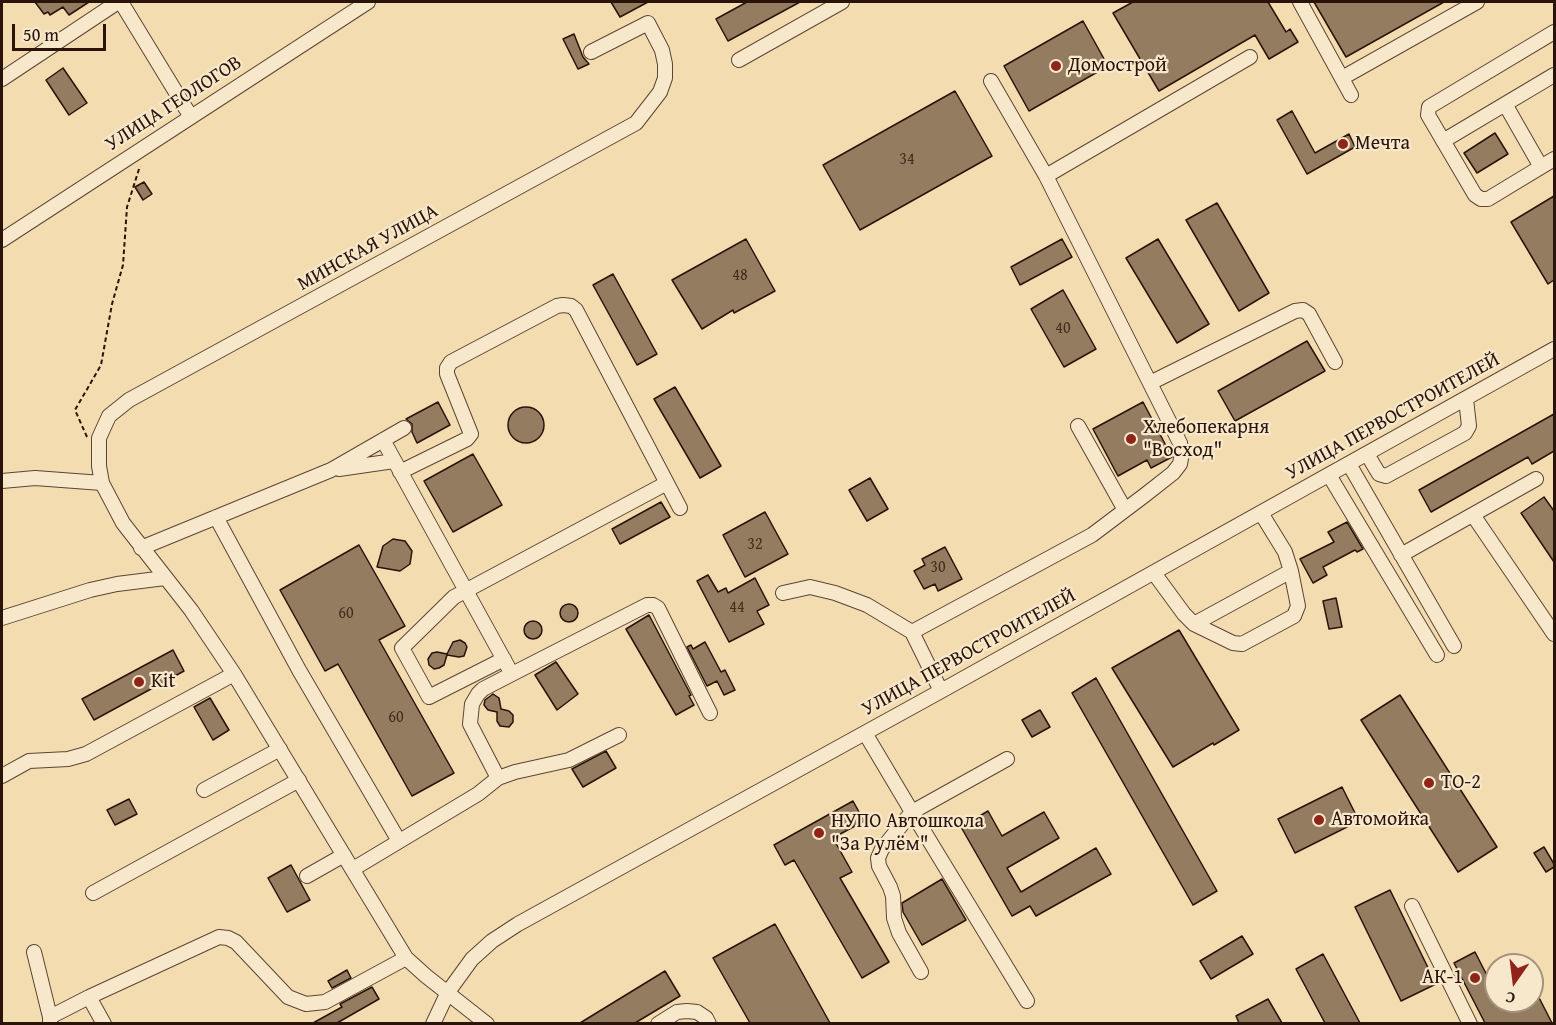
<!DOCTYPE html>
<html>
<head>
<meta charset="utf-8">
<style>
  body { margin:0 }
  #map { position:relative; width:1556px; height:1025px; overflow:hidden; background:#f3dcb0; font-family:"Gentium Book Plus",serif }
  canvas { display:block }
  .frame { position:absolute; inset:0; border:3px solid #2a1309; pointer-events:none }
  .north { position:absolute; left:1484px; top:953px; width:60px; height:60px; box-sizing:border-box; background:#f7e8cc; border:2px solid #a5937e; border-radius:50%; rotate:194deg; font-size:16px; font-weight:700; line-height:24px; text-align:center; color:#2a1309 }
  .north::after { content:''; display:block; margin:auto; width:21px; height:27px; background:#8f2418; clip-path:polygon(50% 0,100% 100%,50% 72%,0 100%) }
  .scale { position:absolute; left:12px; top:24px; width:94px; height:27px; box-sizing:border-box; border:3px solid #2a1309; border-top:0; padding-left:8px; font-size:18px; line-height:21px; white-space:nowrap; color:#2a1309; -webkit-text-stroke:4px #f7e8cc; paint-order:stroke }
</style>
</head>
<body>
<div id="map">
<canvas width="1556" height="1025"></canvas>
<div class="frame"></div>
<div class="north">С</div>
<div class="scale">50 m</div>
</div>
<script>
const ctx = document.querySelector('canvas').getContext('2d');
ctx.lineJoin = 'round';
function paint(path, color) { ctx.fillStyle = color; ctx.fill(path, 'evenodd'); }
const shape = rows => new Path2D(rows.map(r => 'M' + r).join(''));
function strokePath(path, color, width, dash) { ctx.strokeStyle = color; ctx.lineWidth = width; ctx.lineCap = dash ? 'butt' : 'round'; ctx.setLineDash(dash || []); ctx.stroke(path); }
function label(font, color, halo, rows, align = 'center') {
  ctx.font = font + ' "Gentium Book Plus",serif'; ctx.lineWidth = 4.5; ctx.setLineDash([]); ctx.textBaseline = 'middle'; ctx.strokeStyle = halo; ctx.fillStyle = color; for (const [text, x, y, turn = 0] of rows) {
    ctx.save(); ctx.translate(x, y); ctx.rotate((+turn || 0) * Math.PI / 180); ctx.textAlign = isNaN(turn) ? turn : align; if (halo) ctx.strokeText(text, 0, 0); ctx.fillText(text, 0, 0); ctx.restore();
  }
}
const building = shape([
  [35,2,89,2,69,15,63,7,50,15,48,12,44,14,35,2],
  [611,2,648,2,620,17,611,2],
  [747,2,800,2,728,41,716,19,747,2],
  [1133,2,1268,2,1286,32,1290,29,1298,42,1269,59,1255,35,1159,91,1113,13,1133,2],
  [1314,2,1444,2,1346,57,1314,2],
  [1083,21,1108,66,1029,111,1004,66,1083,21],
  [574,34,583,57,589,64,578,69,563,39,574,34],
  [63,68,87,103,69,115,46,80,63,68],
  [955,91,992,156,860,230,823,165,955,91],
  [1292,111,1315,153,1349,134,1355,147,1307,174,1277,120,1292,111],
  [1495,133,1508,154,1477,173,1464,153,1495,133],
  [144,182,152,194,143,200,135,187,144,182],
  [1554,196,1554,280,1548,284,1511,222,1554,196],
  [1217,203,1269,293,1239,311,1186,220,1217,203],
  [746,239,775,291,734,313,733,310,702,329,672,280,746,239],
  [1062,239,1072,257,1020,285,1011,267,1062,239],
  [1158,239,1209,324,1177,343,1126,258,1158,239],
  [613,274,657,354,637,365,593,285,613,274],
  [1063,290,1096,349,1064,367,1031,309,1063,290],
  [1307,341,1325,371,1235,421,1218,391,1307,341],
  [675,387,721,466,700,478,654,399,675,387],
  [438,402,450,425,417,443,412,432,412,424,406,419,438,402],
  [1143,402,1172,457,1151,468,1147,460,1118,476,1093,429,1143,402],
  '508 425a18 18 0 1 1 36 0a18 18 0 1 1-36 0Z',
  [1554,414,1554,451,1532,464,1528,457,1431,512,1419,490,1554,414],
  [473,454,502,505,453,532,424,481,473,454],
  [870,478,888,509,867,521,849,490,870,478],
  [1544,497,1554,511,1554,562,1521,513,1544,497],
  [661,502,670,517,620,544,612,529,661,502],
  [765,512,788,554,745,577,723,535,765,512],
  [1347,522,1363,549,1357,552,1355,550,1323,567,1327,575,1313,583,1300,559,1334,542,1328,532,1347,522],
  [393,539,405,541,412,551,410,564,400,571,377,567,383,546,393,539],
  [359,545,405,626,379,640,454,773,412,796,338,664,325,671,280,590,359,545],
  [945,547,962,579,938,591,935,584,924,589,914,571,925,565,922,559,945,547],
  [708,575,718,592,726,588,728,593,755,578,769,605,757,611,764,624,729,642,697,581,708,575],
  [1336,598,1342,627,1329,629,1323,601,1336,598],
  '560 613a9 9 0 1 1 18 0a9 9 0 1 1-18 0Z',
  [649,615,691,695,689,696,694,705,676,715,626,629,649,615],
  '524 630a9 9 0 1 1 18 0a9 9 0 1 1-18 0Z',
  [1179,630,1239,730,1214,745,1213,743,1173,767,1112,668,1179,630],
  [460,640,465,643,467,647,464,656,459,657,447,655,444,665,439,668,434,669,429,665,428,659,432,653,437,652,447,654,453,642,460,640],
  [705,642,721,672,725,670,735,690,724,695,717,681,707,686,687,647,691,645,693,649,705,642],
  [173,650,184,671,94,720,82,699,173,650],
  [556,662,578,694,557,710,535,675,556,662],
  [1096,678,1217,891,1193,905,1072,693,1096,678],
  [493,694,499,698,501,709,509,711,513,715,513,722,509,727,500,726,497,721,497,712,488,710,484,705,485,700,493,694],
  [1400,695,1497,847,1458,872,1361,720,1400,695],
  [210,698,229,730,213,740,194,707,210,698],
  [1040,710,1050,727,1032,737,1022,720,1040,710],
  [606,751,616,768,583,787,572,769,606,751],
  [1342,787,1359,821,1295,853,1278,819,1342,787],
  [129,799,137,814,115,825,107,810,129,799],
  [853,801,864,821,833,838,852,872,840,878,889,962,862,978,794,860,785,865,774,845,853,801],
  [988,811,1002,836,1044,812,1059,838,1007,868,1021,892,1096,848,1111,874,1036,916,1030,906,1012,916,961,827,988,811],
  [1544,847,1554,864,1554,867,1546,872,1534,853,1544,847],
  [291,865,310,900,287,912,268,878,291,865],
  [942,879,966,920,922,945,903,912,902,903,942,879],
  [1390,890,1436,984,1401,1001,1355,907,1390,890],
  [775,924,830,1023,750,1023,713,958,775,924],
  [1242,936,1253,954,1211,979,1200,961,1242,936],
  [1475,952,1496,993,1496,1001,1532,1001,1532,984,1552,1023,1485,1023,1454,963,1475,952],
  [1323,954,1360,1023,1325,1023,1296,969,1323,954],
  [347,970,351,978,332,988,328,981,347,970],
  [665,971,680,996,635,1023,580,1023,665,971],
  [372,987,379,999,337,1023,313,1023,342,1007,340,1004,372,987],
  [1268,999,1282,1023,1239,1023,1236,1016,1268,999]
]);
paint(building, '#937c60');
strokePath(building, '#2a1309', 1.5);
const minor = shape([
  [121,2,191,117],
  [1300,2,1351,95],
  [1554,32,1429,107,1428,115,1475,195,1481,199,1488,199,1554,159],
  [739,60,842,2],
  [1342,78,1477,2],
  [2,79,118,2],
  [991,81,1046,176],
  [1505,104,1541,167],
  [1443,141,1554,75],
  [2,240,368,2],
  [1150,383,1295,311,1303,310,1309,314,1335,362],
  [1078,426,1125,510],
  [383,440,508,667],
  [1367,454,1379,474,1386,476,1465,433,1469,426,1466,399],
  [1349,464,1454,646],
  [339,469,394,461],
  [400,472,467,439,471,434,447,374,447,368,451,362,557,306,563,305,571,306,576,310,680,508],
  [1329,475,1437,655],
  [2,481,35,478,102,483],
  [1473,515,1554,634],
  [216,517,299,670,399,841],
  [141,548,331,470,404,428],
  [1401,555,1536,479],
  [1154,573,1184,614,1194,624,1233,643,1242,644,1294,616,1298,606,1291,571,1285,552,1261,513],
  [783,593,810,587,835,593,867,605,912,632,941,691],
  [2,618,90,590,117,584,165,578],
  [1194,624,1291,571],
  [912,632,1092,535,1145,495,1173,473,1180,464,1182,453,1180,443,1046,176,1250,57],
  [504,659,429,697,402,648,454,597,667,483],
  [865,733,912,812,882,849,878,858,879,866,890,887,893,896,894,918,899,933,921,972],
  [1007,759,912,812,1027,1001],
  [2,776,29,761,68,759,86,754,234,674],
  [498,778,470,724,472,704,478,694,483,689,512,674,647,605,653,605,658,608,710,713],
  [204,790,280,749],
  [353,869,478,794,498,778,515,772,569,760,619,735],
  [307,876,344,855],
  [93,893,299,780],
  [1412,906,1470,1024],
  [34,952,50,1017],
  [89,997,104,1024],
  [50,1024,50,1017,89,997,219,937,228,938,236,942,288,997,306,1004,325,1002,406,958],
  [433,1024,448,992,472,959,492,941,518,924,941,691,1554,349],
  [487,1024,426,976,406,958,234,674,191,610,123,523,102,483,99,466,99,438,109,416,129,400,636,123,660,92,665,78,665,64,662,50,648,23,591,52],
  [658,1024,677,1012,687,1011,697,1012,706,1018,709,1024]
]);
strokePath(minor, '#5c4533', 16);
strokePath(shape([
  [87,437,75,410,101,365,112,304,123,265,127,207,140,166]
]), '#2a1309', 2, [4.5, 3]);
strokePath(minor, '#f7e8cc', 14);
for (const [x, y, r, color] of [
  [1056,66,6,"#8f2418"],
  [1343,144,6,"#8f2418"],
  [1131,439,6,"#8f2418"],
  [139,682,6,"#8f2418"],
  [1429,783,6,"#8f2418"],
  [1319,820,6,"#8f2418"],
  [819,833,6,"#8f2418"],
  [1475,978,6,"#8f2418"]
]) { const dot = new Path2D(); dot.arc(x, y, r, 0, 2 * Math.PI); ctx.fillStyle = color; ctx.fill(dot); strokePath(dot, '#f7e8cc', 2); }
label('16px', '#442d1f', null, [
  ["34",907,160],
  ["48",740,276],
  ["40",1063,329],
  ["32",755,545],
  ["30",938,568],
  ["44",737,608],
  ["60",346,614],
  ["60",396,718]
]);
label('20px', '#2a1309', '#f7e8cc', [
  ["Домострой",1068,66],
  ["Мечта",1355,144],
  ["Хлебопекарня",1143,428],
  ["\"Восход\"",1143,451],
  ["Kit",151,682],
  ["ТО-2",1441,783],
  ["Автомойка",1331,820],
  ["НУПО Автошкола",831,822],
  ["\"За Рулём\"",831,845],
  ["АК-1",1463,978,"right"]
], 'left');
label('20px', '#2a1309', '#f7e8cc', [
  ["УЛИЦА ГЕОЛОГОВ",174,104,-33],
  ["МИНСКАЯ УЛИЦА",368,248,-29],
  ["УЛИЦА ПЕРВОСТРОИТЕЛЕЙ",1393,417,-29],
  ["УЛИЦА ПЕРВОСТРОИТЕЛЕЙ",969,653,-29]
]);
</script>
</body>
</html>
